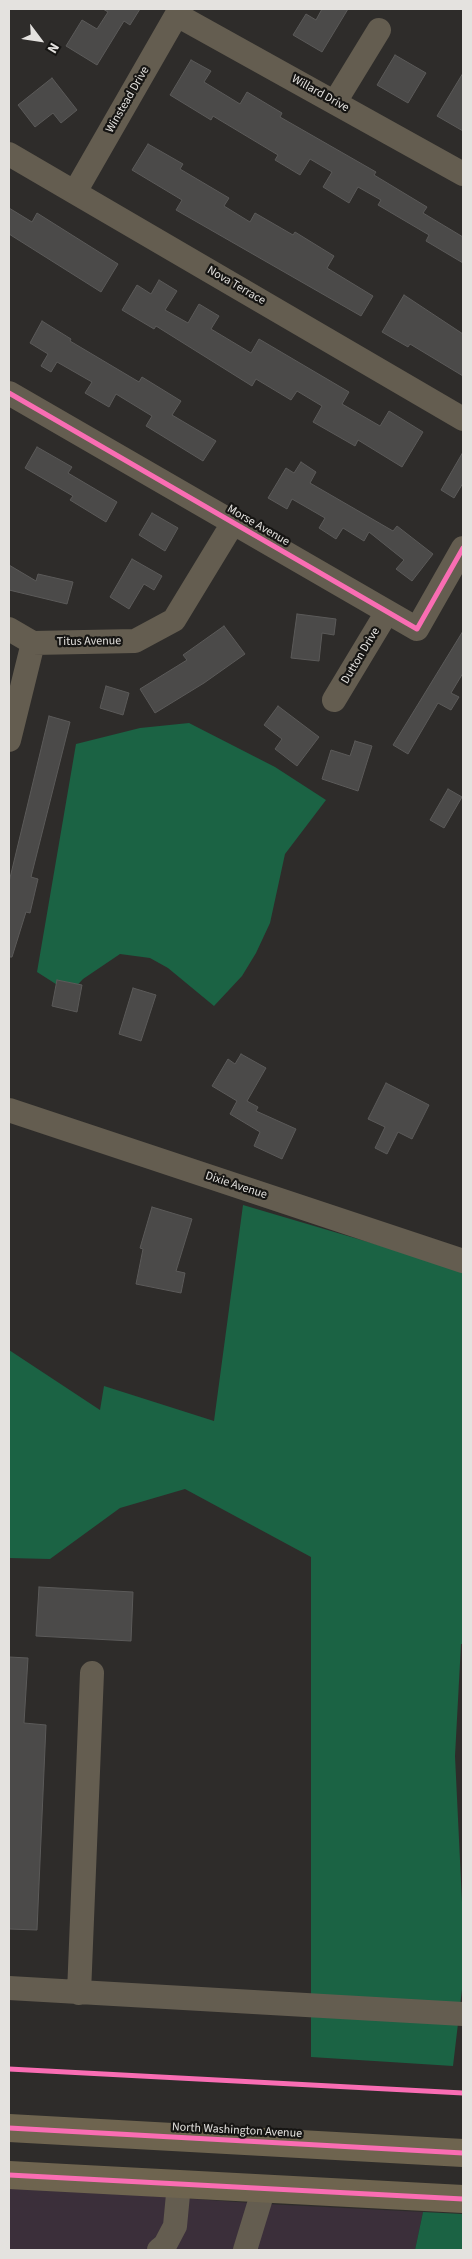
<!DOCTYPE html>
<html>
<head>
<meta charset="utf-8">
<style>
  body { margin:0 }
  #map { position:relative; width:472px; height:2259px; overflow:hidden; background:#2e2c2a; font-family:"Source Sans 3",sans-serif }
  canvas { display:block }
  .frame { position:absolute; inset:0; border:10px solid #e4e2df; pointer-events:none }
  .north { position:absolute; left:15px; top:15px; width:50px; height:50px; -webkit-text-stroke:4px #161513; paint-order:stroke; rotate:121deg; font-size:14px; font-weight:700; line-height:20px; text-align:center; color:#e4e2df }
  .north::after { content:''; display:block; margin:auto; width:18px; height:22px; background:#e4e2df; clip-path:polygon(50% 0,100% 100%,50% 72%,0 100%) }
</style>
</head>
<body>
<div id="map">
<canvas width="472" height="2259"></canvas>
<div class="frame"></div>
<div class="north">N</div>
</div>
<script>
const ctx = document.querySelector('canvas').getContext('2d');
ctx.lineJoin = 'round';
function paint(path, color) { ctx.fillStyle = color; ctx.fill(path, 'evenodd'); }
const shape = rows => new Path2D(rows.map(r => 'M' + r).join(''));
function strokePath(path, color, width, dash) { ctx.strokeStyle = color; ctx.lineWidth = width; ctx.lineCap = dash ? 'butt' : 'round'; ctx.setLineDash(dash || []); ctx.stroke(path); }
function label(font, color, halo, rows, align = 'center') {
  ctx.font = font + ' "Source Sans 3",sans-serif'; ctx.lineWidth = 4.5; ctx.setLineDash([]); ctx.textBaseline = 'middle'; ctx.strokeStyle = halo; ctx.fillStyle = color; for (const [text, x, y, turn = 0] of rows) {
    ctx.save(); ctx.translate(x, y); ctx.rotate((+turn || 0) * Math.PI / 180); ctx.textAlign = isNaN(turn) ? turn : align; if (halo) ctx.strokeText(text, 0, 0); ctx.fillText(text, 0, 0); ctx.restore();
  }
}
paint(shape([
  [9,2186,266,2204,423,2212,415,2250,9,2250]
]), '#3b2f3a');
paint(shape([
  [189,723,275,767,326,800,285,854,270,923,256,953,242,976,214,1006,168,968,150,958,120,954,83,979,70,993,37,972,76,744,140,728],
  [243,1205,463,1270,463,1644,461,1644,455,1756,463,1923,463,1981,453,2066,311,2057,311,1557,185,1489,120,1508,50,1559,9,1558,9,1350,100,1410,104,1386,214,1421],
  [423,2212,463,2214,463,2250,415,2250]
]), '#1b6344');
const building = shape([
  [103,9,140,9,130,25,124,21,97,65,66,46,82,20,97,29,108,12,103,9],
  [322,9,348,9,322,52,293,35,306,14,316,20,322,9],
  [395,55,426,73,408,103,377,85,395,55],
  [191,60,211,71,204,82,240,104,247,92,282,113,280,117,376,172,374,175,427,207,423,213,463,237,463,263,426,241,429,235,378,205,381,200,358,187,349,203,323,187,332,172,310,159,300,175,275,160,278,155,213,116,211,120,170,95,191,60],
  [463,73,463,131,437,116,463,73],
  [52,78,77,110,61,123,53,113,35,127,18,105,52,78],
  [148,144,183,164,180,169,229,198,224,206,250,222,255,213,293,235,295,232,334,256,327,268,373,296,361,316,176,210,182,200,132,170,148,144],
  [9,208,32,222,37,213,118,264,101,292,9,234,9,208],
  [159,280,177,291,165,310,188,323,199,304,219,316,211,329,251,353,259,339,349,392,342,404,380,426,389,411,423,432,402,467,358,440,355,446,313,422,322,406,297,391,291,400,256,379,252,386,156,326,154,329,122,310,137,285,151,294,159,280],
  [404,295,463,334,463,376,410,344,408,347,382,332,404,295],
  [42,321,71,339,70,341,139,382,142,377,181,401,172,415,216,441,203,461,146,426,152,416,116,394,109,407,85,393,92,382,57,362,51,372,41,366,48,354,30,343,42,321],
  [37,447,72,467,68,473,117,502,106,522,70,500,73,496,25,468,37,447],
  [463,452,463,483,454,498,441,490,463,452],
  [301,462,316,472,310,483,393,531,397,526,433,554,412,581,396,569,404,560,369,532,364,541,343,528,336,539,319,528,325,518,292,499,287,509,268,498,286,468,294,473,301,462],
  [152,513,178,528,165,551,139,535,152,513],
  [132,559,162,576,154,590,144,584,129,609,110,597,132,559],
  [9,565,36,581,38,574,73,582,67,604,9,590,9,565],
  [297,614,336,619,334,635,322,633,319,661,291,658,297,614],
  [224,626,245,654,204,683,155,713,140,689,187,660,183,655,224,626],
  [463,631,463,673,451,693,459,697,451,710,438,703,408,754,393,745,463,631],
  [106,686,129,693,123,715,100,708,106,686],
  [278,706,319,737,297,766,275,749,282,739,264,725,278,706],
  [49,716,70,722,31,877,38,879,30,913,26,912,12,957,9,957,9,882,49,716],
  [355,741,372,746,358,791,322,779,331,750,350,756,355,741],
  [448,789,462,797,444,828,430,820,448,789],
  [57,980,82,985,77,1012,52,1006,57,980],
  [133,988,156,995,141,1041,119,1034,133,988],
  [241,1054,266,1068,247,1101,258,1107,256,1111,296,1129,282,1159,254,1146,260,1132,230,1114,237,1101,212,1086,228,1059,235,1064,241,1054],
  [386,1083,429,1105,412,1139,398,1132,387,1154,375,1148,385,1127,368,1119,386,1083],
  [152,1207,192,1219,176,1271,185,1273,181,1293,136,1284,143,1249,140,1248,152,1207],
  [39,1587,133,1592,131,1641,36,1636,39,1587],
  [9,1657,28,1658,24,1723,46,1725,37,1930,9,1929,9,1657]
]);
paint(building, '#4b4a49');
strokePath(building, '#5b5a59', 1);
strokePath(shape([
  [177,15,463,174],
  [335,102,379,30],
  [9,154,463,419],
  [75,192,180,9],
  [9,393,417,629,463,548],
  [9,629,33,643,135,641,174,620,233,523],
  [334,700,387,612],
  [9,740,33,643],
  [9,1110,463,1261],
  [9,1988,463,2014],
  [79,1993,92,1673],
  [159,2250,165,2245,175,2226,179,2184],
  [245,2250,264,2188]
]), '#645d50', 24);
strokePath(shape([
  [9,2128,463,2153],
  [9,2175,463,2199]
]), '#6e644f', 28);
strokePath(shape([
  [9,393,417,629,463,548],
  [9,2069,463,2093],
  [9,2128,463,2153],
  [9,2175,463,2199]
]), '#f96db3', 5);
label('12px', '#e4e2df', '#161513', [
  ["Willard Drive",320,94,29],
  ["Winstead Drive",128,100,-60],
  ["Nova Terrace",236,286,30],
  ["Morse Avenue",258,526,30],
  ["Titus Avenue",89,642,-1],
  ["Dutton Drive",361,656,-59],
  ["Dixie Avenue",236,1186,18],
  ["North Washington Avenue",237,2131,3]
]);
</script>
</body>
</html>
